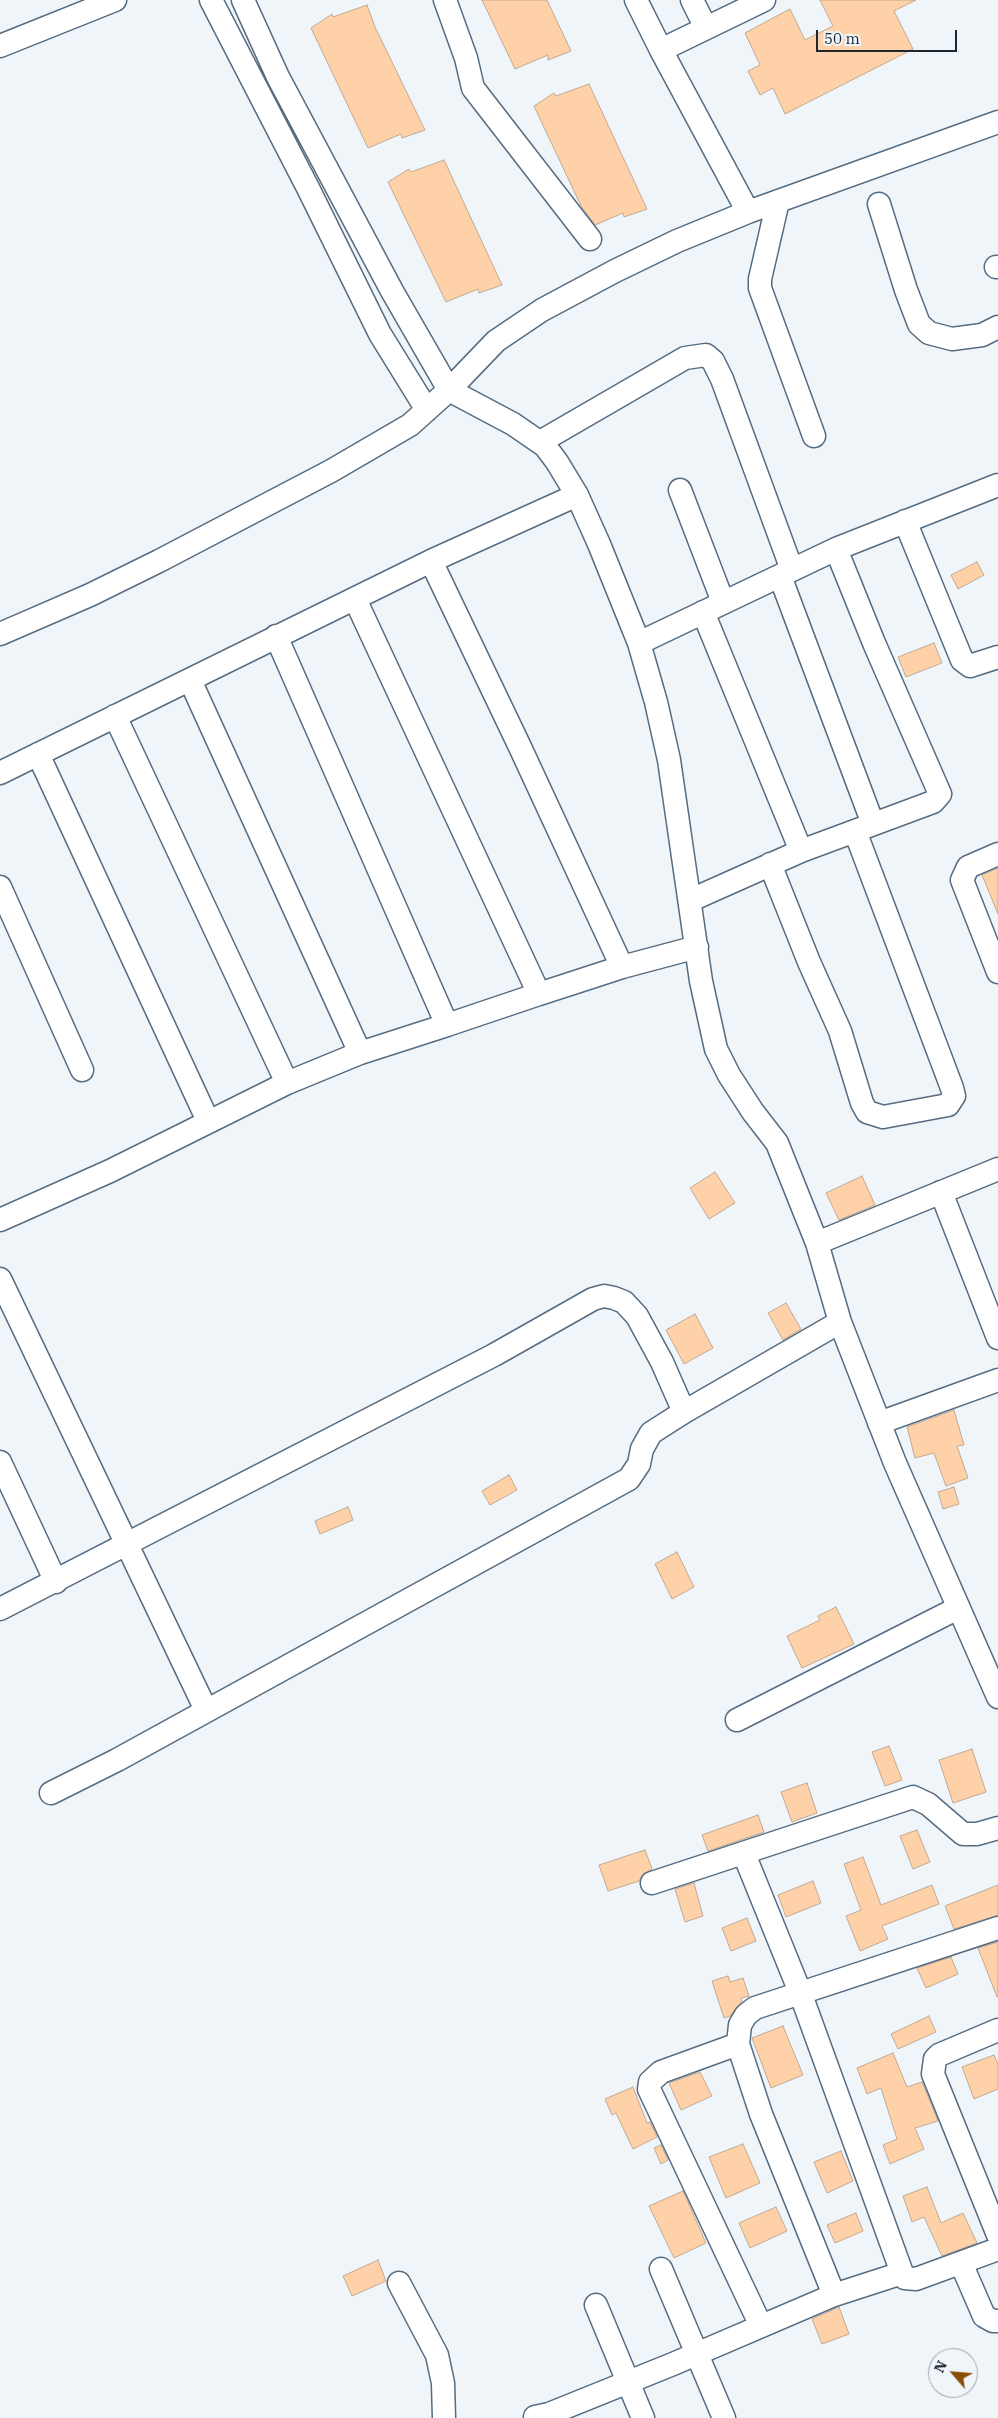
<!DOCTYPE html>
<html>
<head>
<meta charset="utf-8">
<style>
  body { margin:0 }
  #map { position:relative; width:998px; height:2418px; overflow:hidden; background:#f0f5fa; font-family:"IBM Plex Serif",serif }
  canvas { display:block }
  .north { position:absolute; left:928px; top:2348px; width:50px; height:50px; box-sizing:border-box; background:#f0f5fa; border:1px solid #9ca3a9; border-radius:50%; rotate:297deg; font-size:14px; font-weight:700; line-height:20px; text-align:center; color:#1d2730 }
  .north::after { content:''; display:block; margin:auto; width:18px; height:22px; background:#884e05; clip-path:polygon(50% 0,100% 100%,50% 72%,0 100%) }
  .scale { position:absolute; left:816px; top:30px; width:141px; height:22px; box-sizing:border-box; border:2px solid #1d2730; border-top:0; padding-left:6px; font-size:15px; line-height:18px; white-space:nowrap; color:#1d2730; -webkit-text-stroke:4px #f0f5fa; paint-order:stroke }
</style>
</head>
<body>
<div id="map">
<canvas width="998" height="2418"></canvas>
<div class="north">N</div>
<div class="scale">50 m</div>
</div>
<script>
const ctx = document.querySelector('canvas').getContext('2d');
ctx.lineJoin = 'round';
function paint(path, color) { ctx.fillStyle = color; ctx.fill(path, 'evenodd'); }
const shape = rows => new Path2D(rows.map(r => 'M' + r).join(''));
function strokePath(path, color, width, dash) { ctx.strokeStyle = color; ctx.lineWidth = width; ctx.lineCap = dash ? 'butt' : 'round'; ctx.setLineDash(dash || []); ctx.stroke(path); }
const building = shape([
  [482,0,547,0,571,51,548,60,548,55,515,69,482,0],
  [820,0,916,0,894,11,913,49,785,114,773,88,760,95,748,71,760,65,745,33,790,9,805,40,833,26,820,0],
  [367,5,375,27,425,130,402,138,401,134,368,148,311,28,332,14,333,17,367,5],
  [589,84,647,209,624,217,623,213,595,225,581,206,534,106,554,93,556,96,589,84],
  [444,160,502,285,479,293,478,289,446,302,388,182,409,169,411,172,444,160],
  [977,562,984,575,958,589,951,575,977,562],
  [934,643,942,663,906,677,898,657,934,643],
  [998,868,998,914,982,875,998,868],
  [715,1172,735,1203,709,1219,690,1188,715,1172],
  [862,1176,875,1205,839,1220,826,1193,862,1176],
  [786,1303,801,1329,783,1340,768,1313,786,1303],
  [695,1314,713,1348,684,1364,666,1330,695,1314],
  [954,1410,964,1445,957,1446,968,1478,946,1486,934,1453,915,1458,907,1427,954,1410],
  [509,1475,517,1490,490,1505,482,1491,509,1475],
  [954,1487,959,1504,943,1509,938,1492,954,1487],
  [348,1507,353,1520,320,1534,315,1521,348,1507],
  [677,1552,694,1587,672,1599,655,1564,677,1552],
  [836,1607,854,1644,802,1668,787,1636,820,1620,818,1616,836,1607],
  [889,1746,902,1780,885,1786,872,1752,889,1746],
  [972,1749,986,1792,953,1803,939,1760,972,1749],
  [807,1783,817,1813,792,1822,781,1792,807,1783],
  [758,1815,764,1832,708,1851,702,1835,758,1815],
  [917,1830,930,1862,913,1869,900,1836,917,1830],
  [645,1850,652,1869,643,1874,639,1881,608,1891,599,1865,645,1850],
  [863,1857,881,1905,932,1885,939,1904,882,1926,888,1939,860,1951,846,1916,861,1910,844,1864,863,1857],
  [813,1881,821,1903,786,1917,778,1895,813,1881],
  [694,1883,703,1916,685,1922,675,1889,694,1883],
  [998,1885,998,1915,954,1929,945,1906,998,1885],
  [747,1918,756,1941,731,1951,722,1928,747,1918],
  [998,1942,998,1997,997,1997,978,1948,998,1942],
  [951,1957,958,1974,926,1988,917,1968,951,1957],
  [728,1976,730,1982,743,1978,749,1996,741,1998,742,2001,730,2016,724,2018,712,1981,728,1976],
  [929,2016,936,2032,898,2049,891,2034,929,2016],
  [783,2026,803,2075,771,2088,752,2038,783,2026],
  [893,2053,907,2087,922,2082,938,2121,915,2128,924,2149,890,2164,883,2145,897,2139,881,2088,867,2094,857,2068,893,2053],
  [994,2055,998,2064,998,2089,974,2099,962,2067,994,2055],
  [700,2072,712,2096,681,2110,669,2083,700,2072],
  [633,2087,647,2123,650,2122,657,2137,633,2149,616,2113,612,2115,605,2099,633,2087],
  [743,2144,760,2183,726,2198,709,2157,743,2144],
  [661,2145,668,2160,661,2164,654,2148,661,2145],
  [841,2151,853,2181,827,2193,814,2162,841,2151],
  [927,2187,941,2223,963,2213,977,2243,942,2256,924,2217,912,2222,903,2196,927,2187],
  [683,2191,706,2243,674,2258,649,2206,683,2191],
  [776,2207,787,2231,750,2248,739,2223,776,2207],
  [856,2213,863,2231,835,2243,827,2225,856,2213],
  [378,2260,386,2281,352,2296,343,2276,378,2260],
  [839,2307,849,2334,822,2344,812,2319,839,2307]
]);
paint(building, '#ffd1a9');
strokePath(building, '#c1a892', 1);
const minor = shape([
  [211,0,309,190,380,334,427,410],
  [243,0,278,77,392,291,449,390,513,424,545,446,557,462,577,495,599,544,639,643,656,702,669,760,701,981,716,1049,729,1075,753,1112,777,1143,817,1243,840,1322,895,1463,998,1697],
  [445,0,466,58,473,88,590,239],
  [636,0,661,50,748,212],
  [692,0,706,28],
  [0,46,115,0],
  [661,50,764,0],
  [778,201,760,279,760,288,814,436],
  [879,204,906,290,919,324,929,333,952,339,982,335,998,327],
  [996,267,998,267],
  [540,442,685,358,706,355,713,361,722,379,792,570],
  [680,490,723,602],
  [905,521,962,660,970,666,998,657],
  [431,561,520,747,622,967,539,994],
  [780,576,873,824],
  [355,599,539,994,447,1025],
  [703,612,801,851],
  [0,634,90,595,159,561,331,471,410,425,449,390,496,341,542,310,615,271,677,241,748,212,998,122],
  [276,636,447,1025,360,1053],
  [639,643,836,549,998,485],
  [115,716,287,1083,360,1053,190,680],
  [38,754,208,1121],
  [0,773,431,561,577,495],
  [998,854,968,867,962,880,998,972],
  [770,864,809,962,840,1031,862,1103,867,1112,883,1117,948,1105,954,1096,952,1088,855,831],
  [0,887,82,1070],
  [691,900,801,851,933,802,940,794,874,643,836,549],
  [622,967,697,947],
  [941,1192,998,1338],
  [0,1220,110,1171,287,1083],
  [817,1243,998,1169],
  [0,1279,206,1710],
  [879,1423,998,1380],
  [0,1462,56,1582],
  [0,1609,494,1355,593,1299,604,1296,614,1298,624,1302,637,1316,662,1362,684,1412],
  [737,1720,958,1608],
  [51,1793,117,1760,629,1479,639,1464,642,1449,651,1433,684,1412,840,1322],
  [744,1854,800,1992,902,2273,905,2278,916,2279,998,2249],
  [652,1883,913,1797,928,1804,963,1834,977,1834,998,1828],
  [998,2030,939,2055,935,2059,933,2074,998,2235],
  [738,2044,661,2072,650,2082,649,2089,761,2326],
  [961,2263,984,2316,993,2321,998,2321],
  [661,2269,724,2418],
  [399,2283,437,2355,443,2383,444,2418],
  [834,2295,761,2114,738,2044,740,2025,746,2015,755,2008,998,1928],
  [596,2305,643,2418],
  [535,2417,549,2414,673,2364,834,2295,902,2273]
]);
strokePath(minor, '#556c81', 25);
strokePath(minor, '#fff', 22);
</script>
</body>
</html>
